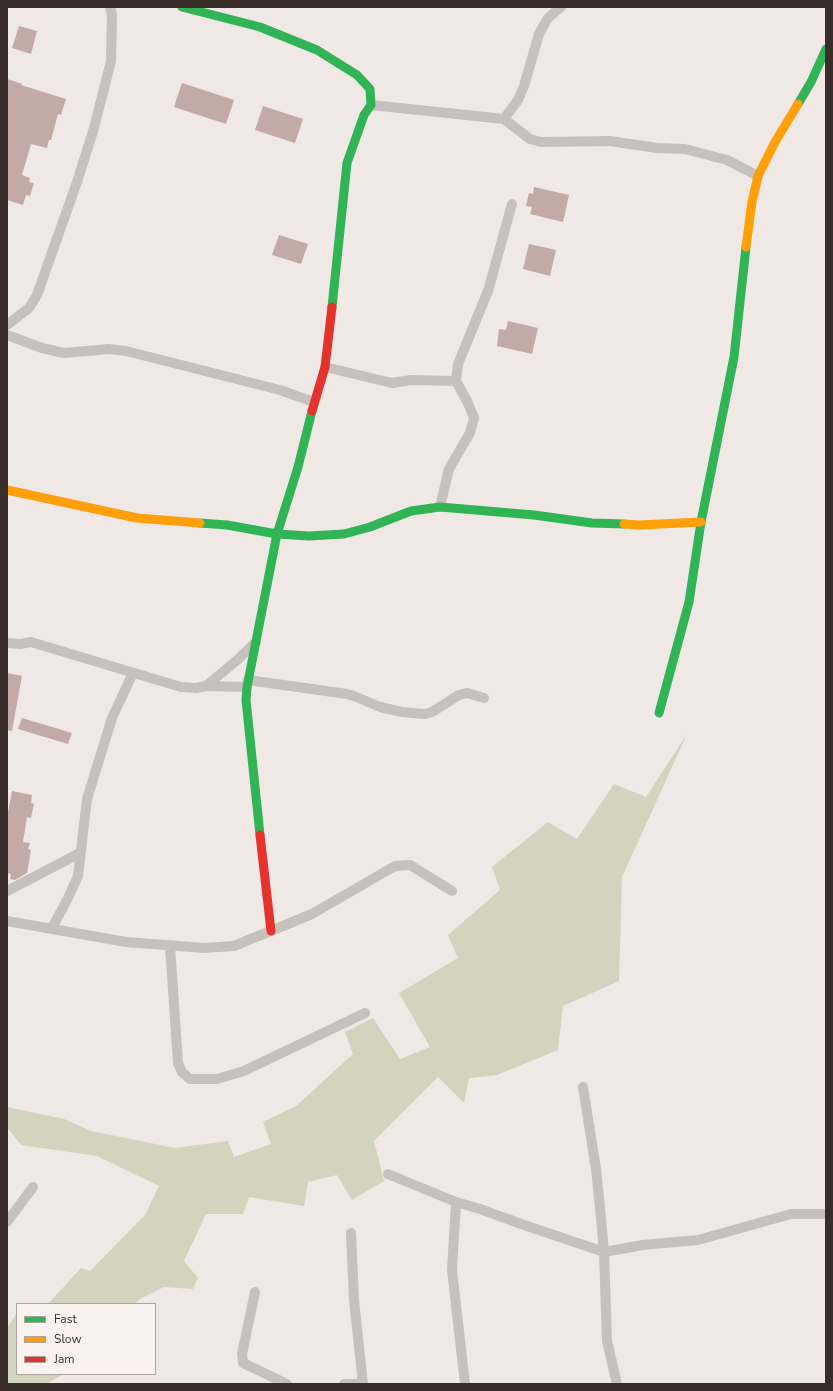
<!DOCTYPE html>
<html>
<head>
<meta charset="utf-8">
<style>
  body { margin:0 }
  #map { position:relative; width:833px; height:1391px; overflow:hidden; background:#efe8e4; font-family:"Nunito Sans",sans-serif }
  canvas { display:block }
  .frame { position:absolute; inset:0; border:8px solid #392d2a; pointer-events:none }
  .legend { position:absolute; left:16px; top:1303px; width:140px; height:72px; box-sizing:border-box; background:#faf2ec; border:1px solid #ada39e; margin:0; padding:5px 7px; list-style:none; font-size:12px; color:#392d2a }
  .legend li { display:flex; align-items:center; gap:8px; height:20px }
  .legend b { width:20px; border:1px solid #ada39e }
</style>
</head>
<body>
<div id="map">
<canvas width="833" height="1391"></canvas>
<div class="frame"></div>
<ul class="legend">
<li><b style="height:5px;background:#30b455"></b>Fast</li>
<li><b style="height:5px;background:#ff9f0a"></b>Slow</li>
<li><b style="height:5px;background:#e5322d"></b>Jam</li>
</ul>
</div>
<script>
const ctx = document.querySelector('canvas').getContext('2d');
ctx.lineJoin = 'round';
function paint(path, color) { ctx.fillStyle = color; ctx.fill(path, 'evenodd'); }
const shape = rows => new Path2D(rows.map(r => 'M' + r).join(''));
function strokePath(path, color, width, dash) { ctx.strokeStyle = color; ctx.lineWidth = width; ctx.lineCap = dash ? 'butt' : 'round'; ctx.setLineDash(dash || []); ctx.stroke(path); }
paint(shape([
  [687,734,622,877,619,981,563,1006,558,1050,497,1075,469,1078,464,1103,438,1077,374,1141,384,1181,352,1200,337,1175,308,1182,304,1206,249,1197,243,1214,206,1214,184,1261,198,1278,193,1289,164,1287,140,1299,135,1304,48,1304,81,1268,90,1271,145,1215,159,1186,97,1156,21,1145,7,1127,7,1107,64,1119,91,1131,175,1148,228,1141,234,1157,271,1144,263,1122,296,1106,353,1054,345,1032,373,1018,400,1059,430,1047,399,993,458,958,448,935,500,890,492,867,548,822,577,839,614,784,646,797],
  [17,1313,17,1374,64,1374,46,1384,7,1384,7,1328]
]), '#d3d3be');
paint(shape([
  [19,26,37,31,31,54,12,48],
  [7,79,22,84,21,85,66,99,61,115,58,114,51,140,49,140,47,148,31,144,22,175,30,178,29,182,34,183,30,196,26,195,23,205,7,200],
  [182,83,234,100,226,124,174,107],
  [263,106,303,119,295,143,255,130],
  [534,187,569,195,563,222,530,214,532,207,526,206,529,193,533,194],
  [279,235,308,244,301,264,272,255],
  [529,244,556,250,550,276,523,269],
  [508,321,538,328,532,354,497,346,499,329,506,330],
  [7,673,22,676,12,731,7,730],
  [22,718,72,733,68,744,18,729],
  [12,791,32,795,31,803,34,804,31,818,27,817,23,842,30,843,28,849,31,850,27,873,15,880,10,879,11,874,7,873,7,818]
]), '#c2aaa6');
strokePath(shape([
  [371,105,504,119,530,139,541,142,610,141,657,148,685,149,727,160,758,176],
  [504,119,518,100,524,86,539,34,548,18,561,7],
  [7,325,29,308,37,295,77,182,94,128,111,61,112,15,110,7],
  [7,335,42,348,64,353,109,349,126,351,280,390,314,402],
  [325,367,392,383,411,380,456,381,458,364,488,291,512,204],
  [440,507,449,469,470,433,474,418,468,403,456,381],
  [7,643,20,644,31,642,181,687,196,688,206,686,247,687],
  [248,680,347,694,354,696,380,707,402,712,425,714,432,712,459,695,467,693,484,698],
  [206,686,236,661,256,642],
  [7,891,80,853],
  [7,921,126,942,204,948,234,946,312,914,395,866,410,865,452,891],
  [52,928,68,898,78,876,87,799,112,718,133,673],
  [170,946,178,1063,182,1072,190,1079,217,1079,244,1071,365,1013],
  [583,1087,596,1169,601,1218,604,1252,607,1341,617,1384],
  [388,1174,456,1202,480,1209,527,1226,604,1252,643,1245,698,1240,791,1214,826,1214],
  [456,1202,452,1270,465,1384],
  [7,1222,33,1187],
  [351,1233,354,1300,363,1384],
  [255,1292,242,1354,243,1363,287,1384],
  [344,1384,359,1384]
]), '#c8c0bc', 10);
strokePath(shape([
  [182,7,260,27,317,50,357,75,370,89,371,105,364,115,347,163,332,307],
  [798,104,811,82,826,49],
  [200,523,227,525,277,534,309,536,344,534,370,527,411,511,440,507,534,515,592,523,624,524],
  [659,713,689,602,701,522,734,357,746,247],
  [260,835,246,700,247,687,277,534,298,467,312,411]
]), '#30b455', 9);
strokePath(shape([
  [746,247,752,202,758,176,775,142,798,104],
  [7,490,137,518,200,523],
  [624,524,640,525,701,522]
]), '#ff9f0a', 9);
strokePath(shape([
  [312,411,325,367,332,307],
  [260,835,271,931]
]), '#e5322d', 9);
</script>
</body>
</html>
